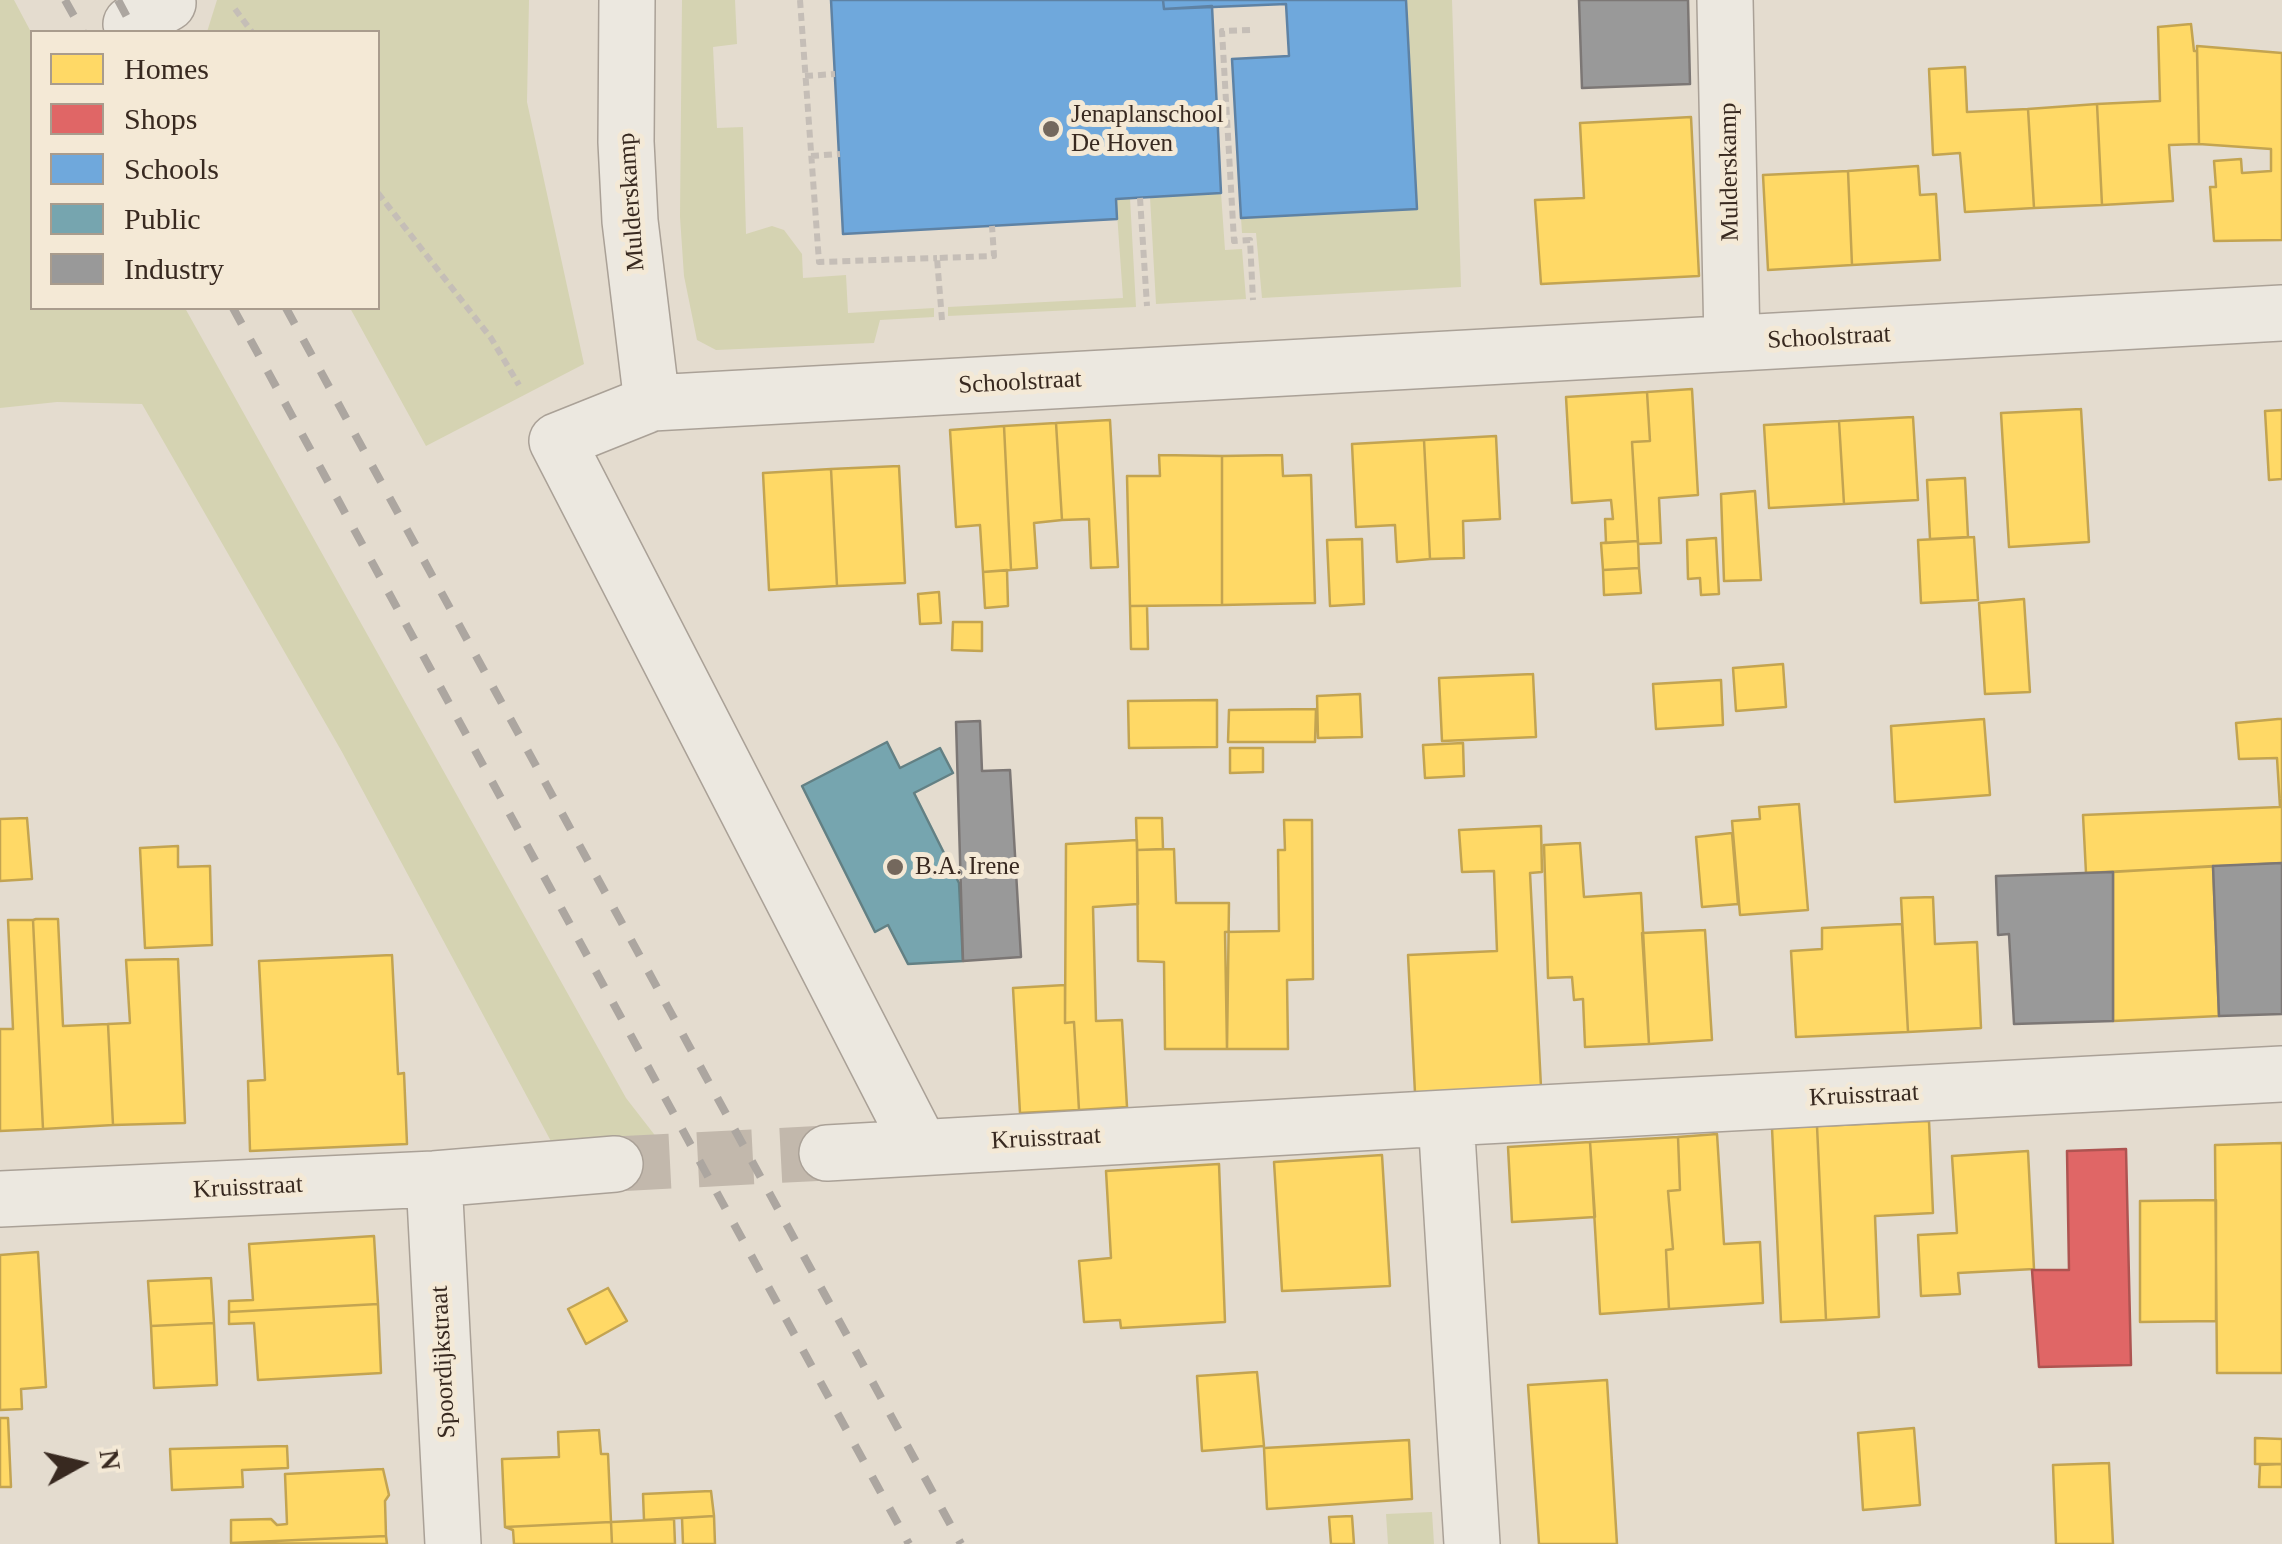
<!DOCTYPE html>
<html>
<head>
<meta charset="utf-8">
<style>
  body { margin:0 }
  #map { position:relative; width:2282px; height:1544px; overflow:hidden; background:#e4dccf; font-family:"Times New Roman",serif }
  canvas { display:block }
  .legend { position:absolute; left:30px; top:30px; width:350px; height:280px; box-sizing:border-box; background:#f4e9d6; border:2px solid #a99c8d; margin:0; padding:12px 18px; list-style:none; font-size:30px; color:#382920 }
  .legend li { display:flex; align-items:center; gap:20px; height:50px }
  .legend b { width:50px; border:2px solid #a99c8d }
  .north { position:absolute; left:30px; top:1414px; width:100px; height:100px; -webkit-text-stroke:8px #f4e9d6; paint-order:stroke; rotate:82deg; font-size:28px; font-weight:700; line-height:40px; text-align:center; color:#382920 }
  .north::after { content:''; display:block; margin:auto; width:35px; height:45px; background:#382920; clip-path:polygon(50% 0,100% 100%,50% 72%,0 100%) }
</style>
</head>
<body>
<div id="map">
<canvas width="2282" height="1544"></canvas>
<ul class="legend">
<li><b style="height:28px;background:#ffd966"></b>Homes</li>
<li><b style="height:28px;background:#e06666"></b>Shops</li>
<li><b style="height:28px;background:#6fa8dc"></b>Schools</li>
<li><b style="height:28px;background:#76a5af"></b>Public</li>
<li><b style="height:28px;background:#999"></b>Industry</li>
</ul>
<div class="north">N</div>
</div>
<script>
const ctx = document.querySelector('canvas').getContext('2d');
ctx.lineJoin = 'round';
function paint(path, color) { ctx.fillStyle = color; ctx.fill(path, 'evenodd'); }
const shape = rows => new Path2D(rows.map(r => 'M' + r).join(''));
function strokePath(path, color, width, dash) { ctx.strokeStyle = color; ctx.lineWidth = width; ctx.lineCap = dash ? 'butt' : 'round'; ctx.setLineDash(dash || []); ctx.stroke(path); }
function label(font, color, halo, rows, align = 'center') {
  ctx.font = font + ' "Times New Roman",serif'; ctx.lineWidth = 10; ctx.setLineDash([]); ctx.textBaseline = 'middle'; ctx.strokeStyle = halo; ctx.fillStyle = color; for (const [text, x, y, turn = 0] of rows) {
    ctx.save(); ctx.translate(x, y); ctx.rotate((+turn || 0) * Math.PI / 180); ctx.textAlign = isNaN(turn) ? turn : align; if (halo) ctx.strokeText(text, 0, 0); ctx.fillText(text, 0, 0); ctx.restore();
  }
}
paint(shape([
  [0,0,14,0,32,34,32,308,185,308,626,1098,657,1138,553,1145,342,752,142,404,57,402,0,408],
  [217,0,529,0,527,102,584,364,426,446,350,308,378,308,378,32,207,32],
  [682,0,735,0,737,44,713,47,717,128,743,127,746,234,772,226,784,230,802,254,803,278,846,275,848,313,934,308,934,317,880,320,874,343,716,350,697,340,684,276,680,217],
  [1406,0,1452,0,1461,287,1262,298,1256,233,1242,233,1241,218,1417,209],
  [1221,193,1225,250,1242,249,1246,299,1156,304,1150,197],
  [1130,198,1136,307,948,316,948,307,1123,298,1116,199],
  [1432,1512,1434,1544,1388,1544,1386,1514]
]), '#d5d3b2');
const homes = shape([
  [2191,24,2194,51,2197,51,2199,144,2169,145,2173,201,2102,205,2097,104,2160,101,2158,27,2191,24],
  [2197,46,2282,53,2282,240,2214,241,2210,187,2216,187,2214,161,2241,159,2242,173,2271,171,2271,149,2199,144,2197,46],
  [1965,67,1967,112,2028,109,2034,208,1965,212,1960,153,1933,155,1929,69,1965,67],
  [2097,104,2102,205,2034,208,2028,109,2097,104],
  [1691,117,1699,276,1541,284,1535,200,1584,198,1580,123,1691,117],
  [1918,166,1920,195,1936,194,1940,260,1852,265,1848,171,1918,166],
  [1848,171,1852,265,1768,270,1763,175,1848,171],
  [1692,389,1698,495,1659,498,1661,543,1638,544,1632,442,1650,441,1647,392,1692,389],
  [1647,392,1650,441,1632,442,1638,541,1606,543,1605,519,1613,519,1611,500,1572,503,1566,397,1647,392],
  [2081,409,2089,542,2009,547,2001,413,2081,409],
  [2282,410,2282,479,2269,480,2265,411,2282,410],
  [1913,417,1918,500,1844,504,1839,421,1913,417],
  [1110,420,1118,567,1091,568,1089,519,1062,520,1056,423,1110,420],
  [1839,421,1844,504,1769,508,1764,425,1839,421],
  [1056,423,1062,520,1034,523,1037,568,1011,570,1004,426,1056,423],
  [1004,426,1011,570,983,572,980,525,956,527,950,430,1004,426],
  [1496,436,1500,519,1463,521,1464,558,1430,559,1424,440,1496,436],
  [1424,440,1430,559,1397,562,1395,525,1356,527,1352,444,1424,440],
  [1159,455,1222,456,1222,605,1130,606,1127,476,1160,476,1159,455],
  [1282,455,1283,476,1311,475,1315,603,1222,605,1222,456,1282,455],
  [899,466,905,583,837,586,831,469,899,466],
  [831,469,837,586,769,590,763,473,831,469],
  [1965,478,1968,537,1930,539,1927,480,1965,478],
  [1755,491,1761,580,1724,581,1721,494,1755,491],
  [1974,537,1978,600,1921,603,1918,540,1974,537],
  [1716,538,1719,594,1701,595,1700,578,1688,579,1687,540,1716,538],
  [1362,539,1364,604,1330,606,1327,540,1362,539],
  [1638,541,1639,568,1603,570,1601,543,1638,541],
  [1639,568,1641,593,1604,595,1603,570,1639,568],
  [1007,570,1008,606,985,608,983,572,1007,570],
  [939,592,941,623,920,624,918,594,939,592],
  [2024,599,2030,692,1985,694,1979,603,2024,599],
  [1130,606,1147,606,1148,649,1131,649,1130,606],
  [953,622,982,622,982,651,952,650,953,622],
  [1783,664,1786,707,1736,711,1733,668,1783,664],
  [1533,674,1536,737,1442,741,1439,678,1533,674],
  [1721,680,1723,725,1656,729,1653,684,1721,680],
  [1360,694,1362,737,1318,738,1317,696,1360,694],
  [1217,700,1217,747,1129,748,1128,701,1217,700],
  [1316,709,1315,742,1228,742,1229,710,1316,709],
  [1984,719,1990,795,1895,802,1891,726,1984,719],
  [2278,719,2282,719,2282,863,2086,873,2083,815,2280,807,2277,758,2239,759,2236,723,2278,719],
  [1463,743,1464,776,1425,778,1423,745,1463,743],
  [1230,748,1263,748,1263,772,1230,773,1230,748],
  [1799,804,1808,910,1740,915,1732,821,1760,819,1759,807,1799,804],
  [27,818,32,879,0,881,0,819,27,818],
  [1136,818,1162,818,1163,849,1137,850,1136,818],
  [1284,820,1312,820,1313,979,1287,980,1288,1049,1227,1049,1225,932,1279,931,1278,850,1285,850,1284,820],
  [1541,826,1542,872,1530,873,1541,1087,1415,1093,1408,955,1497,951,1494,871,1462,872,1459,830,1541,826],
  [1732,833,1738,904,1702,907,1696,837,1732,833],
  [1137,840,1138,904,1093,907,1096,1021,1122,1020,1127,1107,1079,1110,1074,1022,1065,1023,1066,844,1137,840],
  [1580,843,1584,897,1641,893,1649,1044,1585,1047,1583,999,1574,1000,1572,977,1548,978,1544,845,1580,843],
  [178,846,178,867,210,866,212,945,145,948,140,848,178,846],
  [1174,849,1176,903,1229,903,1227,1049,1165,1049,1164,962,1138,961,1137,850,1174,849],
  [2213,866,2219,1016,2113,1021,2113,872,2213,866],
  [1933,897,1935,944,1977,942,1981,1028,1908,1032,1901,898,1933,897],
  [36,919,58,919,63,1026,108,1024,113,1125,43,1129,33,920,36,919],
  [8,920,33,920,43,1129,0,1131,0,1029,13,1029,8,920],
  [1902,924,1908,1032,1796,1037,1791,951,1822,949,1822,928,1902,924],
  [1705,930,1712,1040,1649,1044,1642,933,1705,930],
  [392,955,398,1074,404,1073,407,1144,250,1151,248,1081,265,1080,259,961,392,955],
  [178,959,185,1123,113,1125,108,1024,130,1023,126,960,178,959],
  [1065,985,1065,1023,1074,1022,1079,1110,1020,1113,1013,988,1065,985],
  [1929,1121,1933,1213,1875,1216,1879,1317,1826,1320,1817,1126,1929,1121],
  [1817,1126,1826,1320,1781,1322,1772,1128,1817,1126],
  [1717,1134,1724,1244,1760,1242,1763,1303,1669,1309,1666,1250,1673,1249,1668,1191,1680,1190,1678,1137,1717,1134],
  [1678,1137,1680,1190,1668,1191,1673,1249,1666,1250,1669,1309,1600,1314,1590,1142,1678,1137],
  [1590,1142,1595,1217,1512,1222,1508,1147,1590,1142],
  [2282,1143,2282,1373,2217,1373,2215,1145,2282,1143],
  [2028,1151,2034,1269,1958,1273,1960,1294,1921,1296,1918,1235,1957,1233,1952,1156,2028,1151],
  [1382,1155,1390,1286,1282,1291,1274,1162,1382,1155],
  [1219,1164,1225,1322,1121,1328,1120,1320,1084,1322,1079,1261,1111,1258,1106,1171,1219,1164],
  [2216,1200,2216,1321,2140,1322,2140,1201,2216,1200],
  [374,1236,378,1304,229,1312,229,1301,253,1300,249,1244,374,1236],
  [38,1252,46,1387,21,1389,22,1409,0,1410,0,1255,38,1252],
  [211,1278,214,1323,151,1326,148,1281,211,1278],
  [608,1288,627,1321,586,1344,568,1309,608,1288],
  [378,1304,381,1373,258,1380,254,1323,229,1324,229,1312,378,1304],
  [214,1323,217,1385,154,1388,151,1326,214,1323],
  [1257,1372,1264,1446,1202,1451,1197,1376,1257,1372],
  [1607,1380,1617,1544,1539,1544,1528,1385,1607,1380],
  [0,1418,8,1418,11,1487,0,1487,0,1418],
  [1914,1428,1920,1505,1863,1510,1858,1433,1914,1428],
  [599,1430,601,1454,608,1454,611,1522,505,1527,502,1459,559,1457,558,1432,599,1430],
  [2255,1438,2282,1439,2282,1464,2255,1464,2255,1438],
  [1409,1440,1412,1499,1267,1509,1264,1448,1409,1440],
  [287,1446,288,1468,242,1470,243,1487,172,1490,170,1449,287,1446],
  [2109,1463,2113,1544,2056,1544,2053,1465,2109,1463],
  [2282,1464,2282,1487,2259,1487,2260,1465,2282,1464],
  [383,1469,389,1495,385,1501,386,1536,231,1543,231,1520,271,1519,277,1525,287,1524,285,1474,383,1469],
  [711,1491,714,1516,644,1520,643,1494,711,1491],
  [714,1516,715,1544,683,1544,682,1518,714,1516],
  [1352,1516,1354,1544,1331,1544,1329,1517,1352,1516],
  [674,1519,675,1544,612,1544,611,1522,674,1519],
  [611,1522,612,1544,514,1544,513,1530,505,1527,611,1522],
  [386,1536,387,1544,231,1543,386,1536]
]);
paint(homes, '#ffd966');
strokePath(homes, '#c3a451', 2.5);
const shops = shape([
  [2126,1149,2131,1365,2039,1367,2032,1270,2069,1270,2067,1151,2126,1149]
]);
paint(shops, '#e06666');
strokePath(shops, '#ae5451', 2.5);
const schools = shape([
  [831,0,1163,0,1164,9,1212,6,1221,193,1116,199,1117,219,843,234,831,0],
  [1163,0,1406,0,1417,209,1241,218,1232,59,1289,56,1286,4,1164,9,1163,0]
]);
paint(schools, '#6fa8dc');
strokePath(schools, '#5e82a4', 2.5);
const public = shape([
  [887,742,900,768,940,748,953,773,914,793,959,883,963,961,908,964,888,925,875,932,802,786,887,742]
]);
paint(public, '#76a5af');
strokePath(public, '#638084', 2.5);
const industry = shape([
  [1579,0,1688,0,1690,84,1582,88,1579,0],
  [980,721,982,771,1010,770,1021,957,963,961,956,722,980,721],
  [2282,863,2282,1014,2219,1016,2213,866,2282,863],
  [2113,872,2113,1021,2014,1024,2009,934,1998,935,1996,876,2113,872]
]);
paint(industry, '#999');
strokePath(industry, '#7c7775', 2.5);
strokePath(shape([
  [615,1164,827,1153]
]), '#c2b8ac', 55, [55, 28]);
const minor = shape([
  [627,0,626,142,630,221,652,403],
  [1725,0,1732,343],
  [131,24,168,3,166,0],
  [1446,1118,2282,1074],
  [920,1146,557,441,652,403,2282,313],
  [827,1153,1446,1118,1472,1544],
  [434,1179,453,1544],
  [0,1199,434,1179,615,1164]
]);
strokePath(minor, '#aaa197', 58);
strokePath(shape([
  [800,0,819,262,937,258],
  [235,9,252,32],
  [1250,30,1222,31,1234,241,1250,240,1253,300],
  [805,76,835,74],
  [811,156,840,154],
  [378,193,491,338,519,385],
  [1140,198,1147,306],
  [942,320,937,258,994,256,992,226]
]), '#c5beb7', 6, [8, 5]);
strokePath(minor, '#ece8e0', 55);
strokePath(shape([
  [65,0,83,32],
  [118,0,135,32],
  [233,308,909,1544],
  [286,308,961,1544]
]), '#aca6a0', 8, [18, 18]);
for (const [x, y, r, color] of [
  [1051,129,10,"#74685d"],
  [895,867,10,"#74685d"]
]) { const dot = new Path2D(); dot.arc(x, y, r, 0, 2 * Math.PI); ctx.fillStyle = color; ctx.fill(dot); strokePath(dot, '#f4e9d6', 4); }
label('25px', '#382920', '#f4e9d6', [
  ["Jenaplanschool",1071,115],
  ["De Hoven",1071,144],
  ["B.A. Irene",915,867]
], 'left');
label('25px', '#382920', '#f4e9d6', [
  ["Mulderskamp",1730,172,-91],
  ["Mulderskamp",632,202,-94],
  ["Schoolstraat",1829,338,-3],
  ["Schoolstraat",1020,383,-3],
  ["Kruisstraat",1864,1096,-3],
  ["Kruisstraat",1046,1139,-3],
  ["Kruisstraat",248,1188,-3],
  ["Spoordijkstraat",444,1362,-93]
]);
</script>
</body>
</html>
